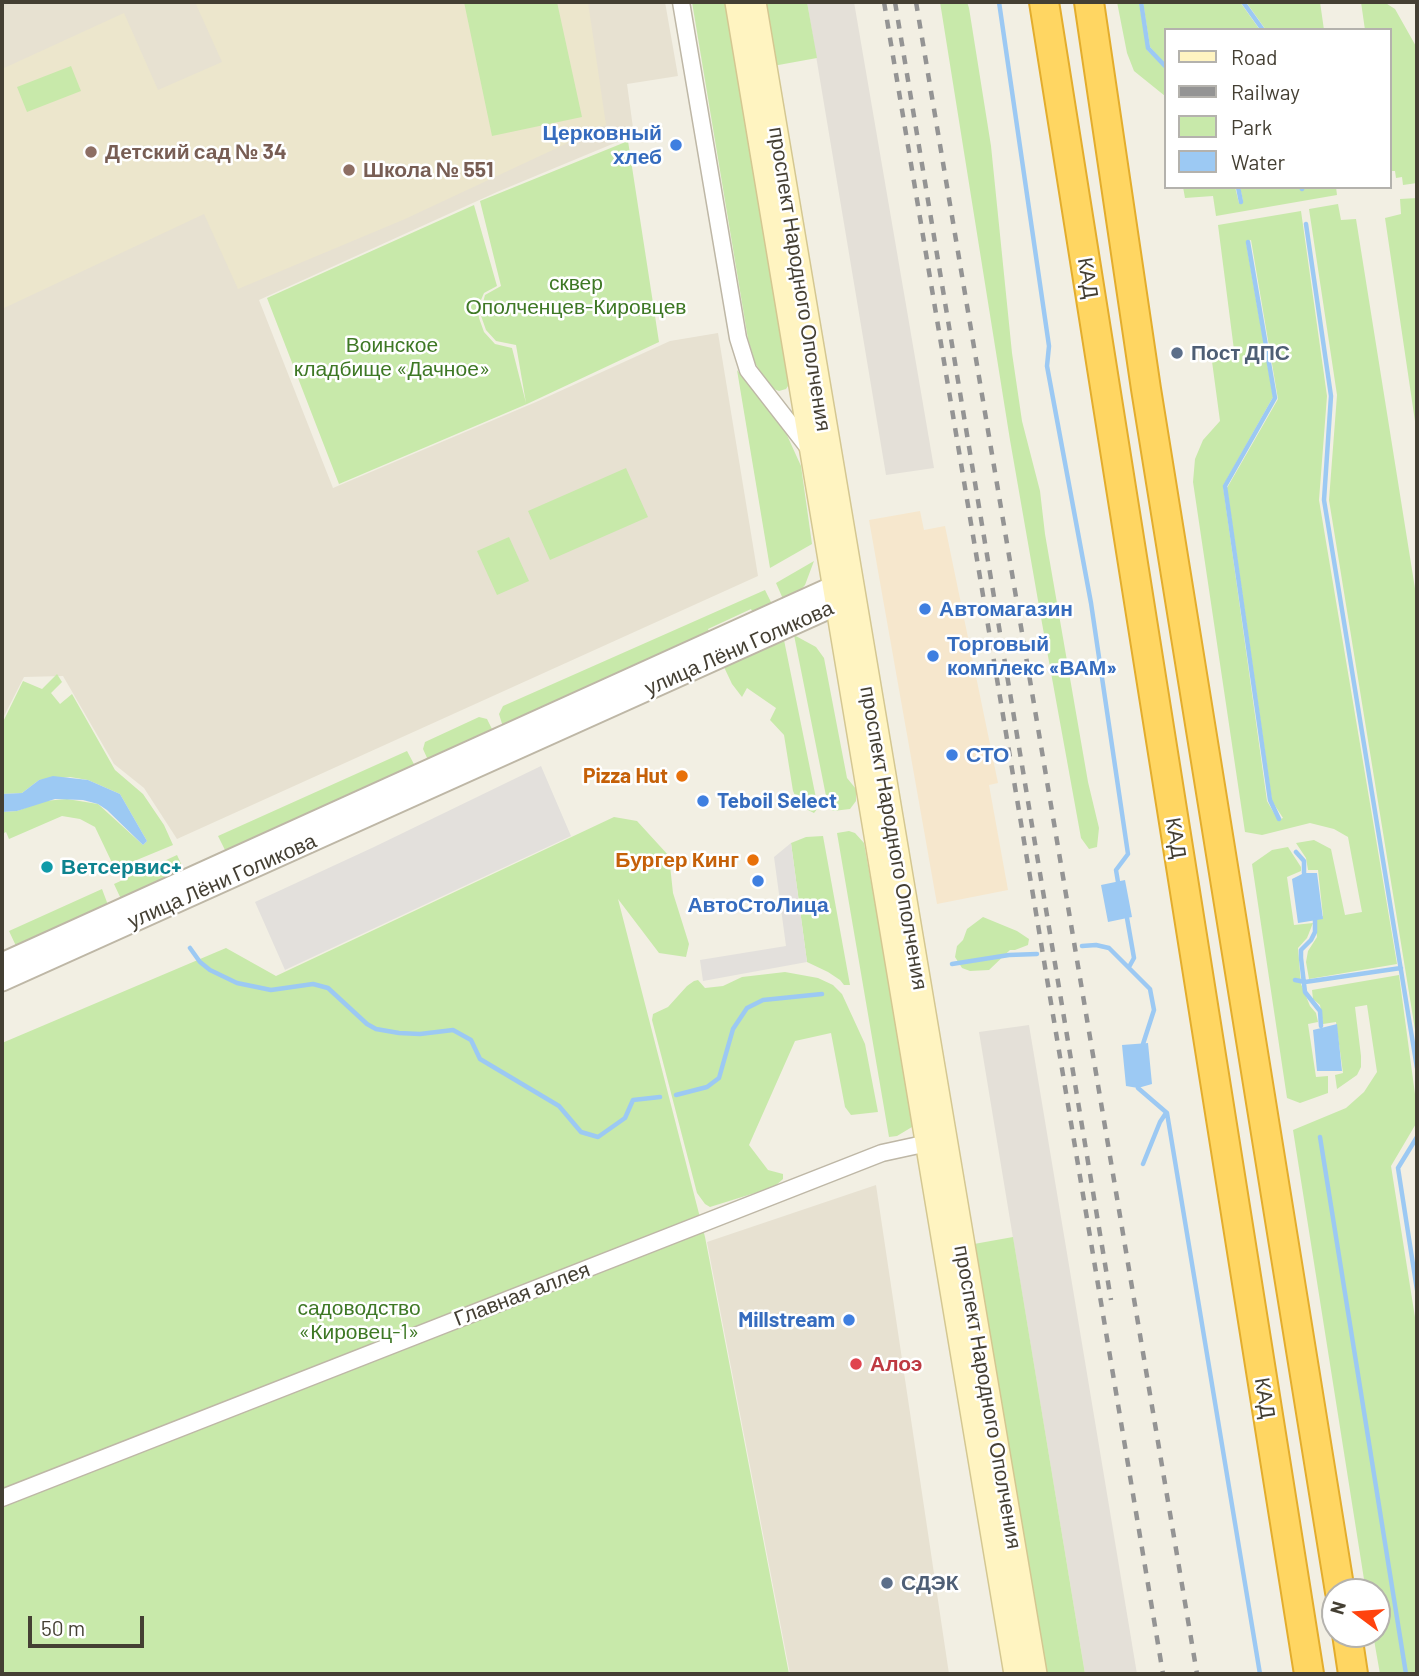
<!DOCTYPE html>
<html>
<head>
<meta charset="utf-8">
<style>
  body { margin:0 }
  #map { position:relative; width:1419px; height:1676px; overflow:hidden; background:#f2efe3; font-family:Barlow,sans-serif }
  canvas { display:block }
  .frame { position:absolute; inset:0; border:4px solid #443f33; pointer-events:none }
  .legend { position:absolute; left:1164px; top:28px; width:228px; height:161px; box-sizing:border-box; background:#fff; border:2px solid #b4b2ad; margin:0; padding:9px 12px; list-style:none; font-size:21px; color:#443f33 }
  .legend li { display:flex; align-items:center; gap:14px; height:35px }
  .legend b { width:35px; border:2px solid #b4b2ad }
  .north { position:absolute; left:1321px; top:1578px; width:70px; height:70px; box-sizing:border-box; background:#fff; border:2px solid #b4b2ad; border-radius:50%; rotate:286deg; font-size:19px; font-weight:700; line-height:28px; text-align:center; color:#443f33 }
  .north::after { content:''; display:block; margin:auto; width:24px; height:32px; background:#ff430e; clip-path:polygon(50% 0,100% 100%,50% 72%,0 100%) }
  .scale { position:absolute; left:28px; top:1616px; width:116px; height:32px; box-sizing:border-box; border:4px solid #443f33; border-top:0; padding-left:9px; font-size:21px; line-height:24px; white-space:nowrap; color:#443f33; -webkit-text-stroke:5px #fff; paint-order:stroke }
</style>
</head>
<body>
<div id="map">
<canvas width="1419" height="1676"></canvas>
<div class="frame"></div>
<ul class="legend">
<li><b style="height:9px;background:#fff4c1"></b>Road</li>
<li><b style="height:9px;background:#949494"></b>Railway</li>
<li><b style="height:19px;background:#c8e9aa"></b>Park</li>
<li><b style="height:19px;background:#9cc9f3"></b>Water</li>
</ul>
<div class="north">N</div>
<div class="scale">50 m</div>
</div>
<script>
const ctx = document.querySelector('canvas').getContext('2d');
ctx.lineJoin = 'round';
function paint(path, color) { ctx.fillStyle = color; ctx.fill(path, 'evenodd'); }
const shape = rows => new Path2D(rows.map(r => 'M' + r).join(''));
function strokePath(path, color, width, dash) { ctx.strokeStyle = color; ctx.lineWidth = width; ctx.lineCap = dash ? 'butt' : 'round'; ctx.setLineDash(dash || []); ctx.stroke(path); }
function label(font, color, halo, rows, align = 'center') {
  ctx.font = font + ' Barlow,sans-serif'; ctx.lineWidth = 5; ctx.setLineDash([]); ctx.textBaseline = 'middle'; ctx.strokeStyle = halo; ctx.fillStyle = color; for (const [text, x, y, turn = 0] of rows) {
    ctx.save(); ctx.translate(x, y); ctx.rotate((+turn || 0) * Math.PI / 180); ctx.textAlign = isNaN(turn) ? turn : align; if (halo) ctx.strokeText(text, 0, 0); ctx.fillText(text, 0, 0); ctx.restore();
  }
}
paint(shape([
  [2,2,665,2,678,76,627,84,634,135,497,192,259,300,333,488,536,402,670,341,718,333,758,576,177,839,144,788,114,764,63,676,24,677,2,720],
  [876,1185,949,1674,790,1674,707,1242]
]), '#e7e1d1');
paint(shape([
  [920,511,924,530,945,526,998,783,989,785,1008,890,937,904,869,520]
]), '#f6e7cd');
paint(shape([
  [807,2,854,2,934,468,886,475],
  [1029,1025,1137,1674,1085,1674,979,1032]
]), '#e4e0d8');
paint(shape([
  [195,2,588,2,606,125,405,219,238,289,204,214,2,309,2,69,124,13,158,90,222,62]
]), '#ece6cc');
paint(shape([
  [464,2,557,2,582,117,492,136],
  [692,2,729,2,790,383,786,389,779,391,771,388,755,363,748,339],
  [763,2,807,2,817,58,773,66],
  [940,2,967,2,969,8,991,146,1012,353,1022,421,1040,491,1045,534,1088,782,1099,828,1097,847,1089,849,1081,838,1040,612,1010,440],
  [1117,2,1139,2,1147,50,1165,68,1165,96,1134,71,1127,53],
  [1143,2,1240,2,1260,30,1165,30,1165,64,1150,47],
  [1246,2,1320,2,1324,30,1266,30],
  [1361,2,1384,2,1395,9,1417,48,1417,183,1403,185,1402,177,1396,178,1395,171,1390,171,1389,30,1365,30],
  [71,66,81,91,27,112,17,87],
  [628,141,659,342,527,404,339,484,267,298,474,205,497,286,484,293,478,307,479,318,484,332,495,344,512,348,526,403,516,345,496,341,486,330,480,313,485,295,501,286,480,201],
  [1183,187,1235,187,1239,203,1243,201,1240,187,1298,187,1299,189,1303,187,1336,187,1337,195,1216,216,1213,196,1185,198],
  [1417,198,1417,428,1416,428,1385,218,1401,214,1400,199],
  [1338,204,1341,220,1356,219,1417,601,1417,1042,1329,500,1337,395,1309,209],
  [1301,211,1327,396,1319,500,1397,964,1309,979,1306,962,1308,951,1317,937,1315,918,1323,916,1318,870,1308,870,1306,858,1296,843,1314,840,1331,849,1345,915,1362,912,1348,837,1334,829,1310,823,1262,835,1245,832,1193,482,1195,459,1203,440,1220,421,1211,354,1234,350,1218,225],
  [1251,240,1278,399,1227,488,1272,801,1283,818,1278,820,1267,801,1223,486,1273,397,1246,242],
  [737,370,786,433,801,466,812,544,770,568],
  [626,468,648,517,550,560,528,511],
  [509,537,529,581,497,595,477,551],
  [814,561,805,585,798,593,783,599,776,583],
  [765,590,772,604,753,613,751,609,708,629,710,633,503,727,499,714,503,706],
  [794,635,816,647,824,658,847,778,856,789,856,801,850,809,833,811,828,806],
  [780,637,784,640,818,808,814,813,800,806,793,791,784,735,770,720,776,708,747,688,742,697,732,684,724,667,725,661],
  [57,674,62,682,51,693,60,704,72,694,115,770,143,794,164,825,173,845,115,869,95,827,80,819,62,816,9,839,6,832,2,834,2,812,17,811,44,801,67,799,98,804,143,845,147,841,120,794,88,780,70,777,39,780,22,793,2,794,2,724,23,681,42,689],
  [479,717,487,719,493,731,428,760,423,749,425,742],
  [407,751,415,766,226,852,218,836],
  [614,817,637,821,669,856,673,893,689,944,686,957,659,953,618,899,705,1237,789,1674,2,1674,2,1043,226,948,276,976],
  [849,831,855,833,864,843,914,1121,912,1127,897,1136,889,1137,837,833],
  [823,836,850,985,844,985,840,980,828,972,807,962,791,843,806,837],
  [1288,847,1301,867,1301,871,1287,877,1294,925,1313,923,1307,938,1298,948,1301,984,1310,1006,1316,1013,1318,1022,1308,1024,1316,1077,1328,1076,1328,1093,1300,1103,1287,1098,1252,864,1272,850],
  [177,855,184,870,121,899,114,884],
  [102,889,108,905,16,946,9,931],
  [983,917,1017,931,1029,939,1028,945,1015,950,1010,950,989,970,970,971,962,968,955,957,957,946,963,940,967,929],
  [785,972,818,978,833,985,842,994,865,1044,878,1112,851,1115,845,1107,831,1033,795,1041,749,1145,768,1170,783,1174,783,1179,774,1187,710,1207,705,1204,697,1193,652,1020,653,1014,668,1007,687,986,694,981,698,980,705,988,723,986,742,977],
  [1399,975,1417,1109,1417,1122,1391,1166,1417,1330,1417,1674,1380,1674,1373,1634,1377,1634,1377,1592,1366,1592,1293,1130,1346,1108,1364,1092,1377,1072,1367,1005,1355,1007,1361,1056,1361,1067,1357,1075,1337,1089,1335,1075,1343,1073,1336,1022,1323,1024,1320,1005,1313,999,1312,990],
  [1013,1237,1085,1674,1046,1674,974,1244]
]), '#c8e9aa');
paint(shape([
  [541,766,571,836,285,970,255,902,374,847],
  [791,843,807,962,703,981,700,960,786,946,774,857]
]), '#e3e0dc');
paint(shape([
  [53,776,88,780,120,794,147,841,143,845,107,810,98,804,83,800,55,799,17,811,2,812,2,794,22,793,39,780],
  [1304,873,1317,873,1323,919,1298,923,1292,879],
  [1125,880,1132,917,1108,922,1101,885],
  [1337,1024,1342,1071,1317,1071,1313,1030],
  [1148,1043,1152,1084,1138,1088,1126,1086,1122,1045]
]), '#9cc9f3');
strokePath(shape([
  [999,2,1049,346,1047,366,1091,603,1128,854,1116,870,1118,882],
  [1141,2,1148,48,1165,66],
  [1243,2,1263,30],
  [1238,187,1241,202],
  [1301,187,1302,189],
  [1306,224,1331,396,1324,500,1417,1068],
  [1248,242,1275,398,1225,486,1270,800,1279,819],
  [1296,852,1304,861,1304,873],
  [1127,918,1134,958,1129,967],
  [1315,920,1315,932,1311,940,1301,950,1301,958,1305,992,1320,1011,1321,1026],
  [1082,946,1096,945,1109,948,1150,989,1154,1010,1143,1044],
  [190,948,200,962,210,970,237,983,271,990,313,984,328,988,367,1024,376,1029,399,1033,420,1034,453,1030,471,1040,480,1059,559,1106,581,1132,598,1137,625,1118,633,1100,660,1097],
  [952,964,1009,955,1037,954],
  [1295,980,1305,982,1401,968],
  [1138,1088,1167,1113,1260,1674],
  [676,1095,707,1087,719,1078,733,1029,747,1008,763,1000,822,994],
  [1320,1137,1406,1674],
  [1417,1137,1398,1168,1417,1290],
  [1143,1164,1160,1122,1166,1113]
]), '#9cc9f3', 4.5);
const minor = shape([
  [681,2,738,338,748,370,811,451],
  [2,1498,882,1153,928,1143]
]);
const tertiary = shape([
  [2,963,834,586,846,589],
  [2,981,837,605,847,596]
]);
const secondary = shape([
  [737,2,1016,1674],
  [754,2,1035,1674]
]);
const motorway = shape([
  [1044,2,1309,1674],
  [1089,2,1146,389,1340,1592],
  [1347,1634,1353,1674]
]);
strokePath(minor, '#beb7a6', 19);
strokePath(tertiary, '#beb7a6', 23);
strokePath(secondary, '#d4c791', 26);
strokePath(motorway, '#e3ad2d', 32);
strokePath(minor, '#fff', 16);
strokePath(tertiary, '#fff', 19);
strokePath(secondary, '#fff4c1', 23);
strokePath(motorway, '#ffd662', 28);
strokePath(shape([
  [884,2,1163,1674],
  [895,2,1111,1300],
  [916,2,1197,1674]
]), '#949494', 4.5, [9, 9]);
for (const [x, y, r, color] of [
  [676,145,7,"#3f7fe0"],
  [91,152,7,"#8d6e63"],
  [349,170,7,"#8d6e63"],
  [1177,353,7,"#5c6f8a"],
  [925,609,7,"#3f7fe0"],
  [933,656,7,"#3f7fe0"],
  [952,755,7,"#3f7fe0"],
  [682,776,7,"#e8710a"],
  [703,801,7,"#3f7fe0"],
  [753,860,7,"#e8710a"],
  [47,867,7,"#0f9aa8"],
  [758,881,7,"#3f7fe0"],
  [849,1320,7,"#3f7fe0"],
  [856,1364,7,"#e0444e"],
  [887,1583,7,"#5c6f8a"]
]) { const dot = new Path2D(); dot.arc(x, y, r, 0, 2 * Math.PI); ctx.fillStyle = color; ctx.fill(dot); strokePath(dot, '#fff', 2.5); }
label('bold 21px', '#366cbe', '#fff', [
  ["Церковный",662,133,"right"],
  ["хлеб",662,157,"right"],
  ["Автомагазин",939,609],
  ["Торговый",947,644],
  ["комплекс «ВАМ»",947,668],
  ["СТО",966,755],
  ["Teboil Select",717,801],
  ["АвтоСтоЛица",758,905,"center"],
  ["Millstream",835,1320,"right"]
], 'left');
label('bold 21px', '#785e54', '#fff', [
  ["Детский сад № 34",105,152],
  ["Школа № 551",363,170]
], 'left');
label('21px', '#443f33', '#fff', [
  ["КАД",1088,278,81],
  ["проспект Народного Ополчения",800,279,81],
  ["улица Лёни Голикова",739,648,-24],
  ["проспект Народного Ополчения",894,838,80],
  ["КАД",1176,838,81],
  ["улица Лёни Голикова",222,881,-24],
  ["Главная аллея",522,1294,-21],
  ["проспект Народного Ополчения",988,1397,80],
  ["КАД",1265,1398,81]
]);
label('21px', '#3e7825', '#fff', [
  ["сквер",576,283],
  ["Ополченцев-Кировцев",576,307],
  ["Воинское",392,345],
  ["кладбище «Дачное»",392,369],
  ["садоводство",359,1308],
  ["«Кировец-1»",359,1332]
]);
label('bold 21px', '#4e5e75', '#fff', [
  ["Пост ДПС",1191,353],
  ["СДЭК",901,1583]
], 'left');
label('bold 21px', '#c56008', '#fff', [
  ["Pizza Hut",668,776],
  ["Бургер Кинг",739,860]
], 'right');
label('bold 21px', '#0d838f', '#fff', [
  ["Ветсервис+",61,867]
], 'left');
label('bold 21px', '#be3a42', '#fff', [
  ["Алоэ",870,1364]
], 'left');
</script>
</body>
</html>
